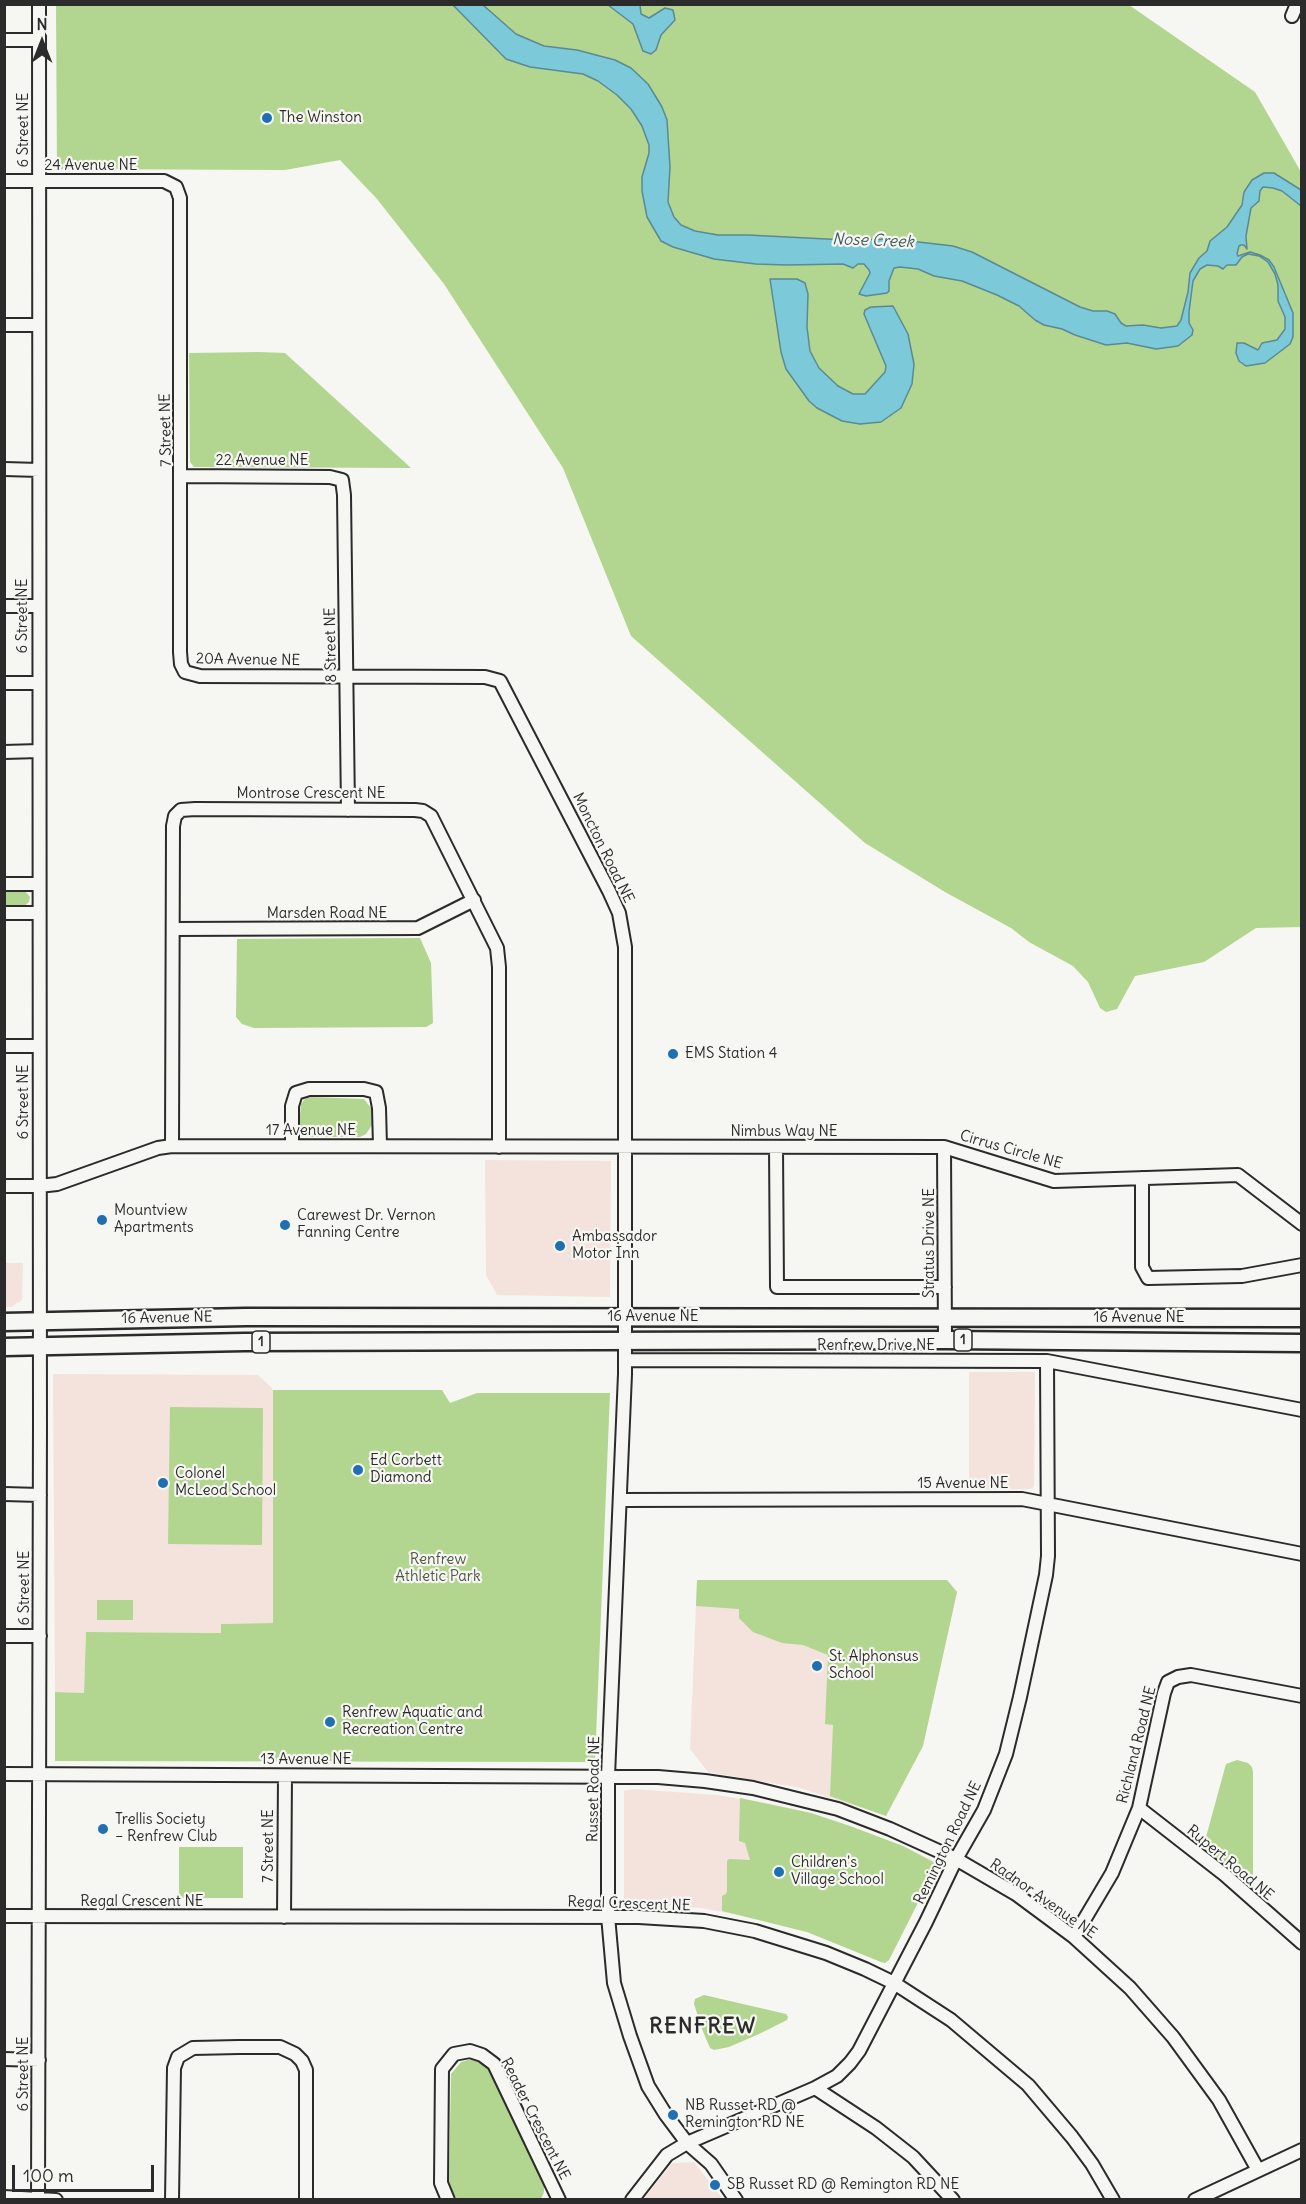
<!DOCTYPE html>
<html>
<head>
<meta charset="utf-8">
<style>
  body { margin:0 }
  #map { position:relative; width:1306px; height:2204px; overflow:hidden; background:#f6f6f2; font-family:Delius,sans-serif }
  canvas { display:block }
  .frame { position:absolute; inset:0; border:6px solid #2b2b2b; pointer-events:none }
  .north { position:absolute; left:12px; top:12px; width:60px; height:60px; -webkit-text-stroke:4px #f6f6f2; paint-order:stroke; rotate:0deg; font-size:16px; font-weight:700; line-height:24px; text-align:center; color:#2b2b2b }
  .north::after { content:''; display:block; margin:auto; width:21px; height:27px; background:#2b2b2b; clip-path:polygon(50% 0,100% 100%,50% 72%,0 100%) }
  .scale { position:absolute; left:12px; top:2165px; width:142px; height:27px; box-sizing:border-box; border:3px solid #2b2b2b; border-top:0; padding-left:8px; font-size:18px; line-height:21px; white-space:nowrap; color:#2b2b2b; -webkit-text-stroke:4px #f6f6f2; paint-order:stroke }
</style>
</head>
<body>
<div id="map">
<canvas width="1306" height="2204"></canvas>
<div class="frame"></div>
<div class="north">N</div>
<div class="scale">100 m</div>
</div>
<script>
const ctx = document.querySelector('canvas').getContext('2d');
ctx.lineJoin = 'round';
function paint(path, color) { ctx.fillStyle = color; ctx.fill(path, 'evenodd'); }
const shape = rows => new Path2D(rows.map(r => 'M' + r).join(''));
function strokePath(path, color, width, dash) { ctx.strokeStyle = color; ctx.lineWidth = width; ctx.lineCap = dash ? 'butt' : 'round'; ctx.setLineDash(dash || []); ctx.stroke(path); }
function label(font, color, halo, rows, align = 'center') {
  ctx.font = font + ' Delius,sans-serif'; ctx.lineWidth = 4.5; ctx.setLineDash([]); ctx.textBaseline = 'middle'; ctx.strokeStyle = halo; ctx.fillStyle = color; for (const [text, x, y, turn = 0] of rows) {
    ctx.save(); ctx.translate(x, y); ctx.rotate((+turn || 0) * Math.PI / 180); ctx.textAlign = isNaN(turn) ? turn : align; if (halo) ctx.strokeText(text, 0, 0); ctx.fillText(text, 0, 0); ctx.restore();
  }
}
paint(shape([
  [485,1160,611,1161,610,1297,497,1295,486,1275],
  [4,1263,23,1263,22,1300,11,1307,5,1307],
  [969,1372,1035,1372,1034,1487,1030,1489,969,1490],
  [53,1374,258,1375,271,1387,273,1390,273,1623,222,1624,221,1633,86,1632,84,1693,55,1692],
  [697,1580,947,1580,957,1592,923,1746,886,1816,800,1788,708,1772,690,1749],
  [633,1789,717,1795,767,1803,811,1813,903,1846,932,1860,936,1867,889,1960,885,1963,807,1932,755,1918,701,1908,624,1903,624,1791],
  [694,2162,723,2199,644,2199,672,2163]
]), '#f4e3dc');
paint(shape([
  [56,5,1129,5,1255,92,1301,172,1301,927,1256,928,1204,962,1135,976,1117,1009,1106,1012,1100,1008,1088,982,1073,966,1029,942,1011,928,945,892,865,843,631,636,563,468,444,284,377,199,340,160,285,170,57,169],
  [259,352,285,353,411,468,194,467,190,462,189,353],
  [4,890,24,890,30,897,29,902,23,907,5,907],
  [420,938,431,963,433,1023,426,1027,254,1028,242,1024,236,1017,237,939],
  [311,1097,364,1099,371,1108,372,1125,366,1134,360,1137,311,1137,304,1132,299,1125,301,1104,305,1099],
  [273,1390,442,1390,450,1403,477,1393,610,1393,595,1762,55,1761,55,1692,84,1693,86,1632,221,1633,221,1624,273,1623],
  [170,1407,263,1408,262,1545,168,1544],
  [697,1580,947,1580,957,1592,923,1746,886,1816,830,1796,833,1725,825,1724,828,1655,803,1645,782,1643,753,1632,739,1618,739,1609,696,1606],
  [97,1600,133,1600,133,1620,97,1620],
  [1237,1760,1248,1763,1252,1767,1253,1772,1253,1891,1203,1848,1226,1764],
  [740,1798,811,1813,850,1826,903,1846,935,1863,936,1867,889,1960,885,1963,881,1962,807,1932,722,1911,722,1896,726,1894,727,1891,727,1861,729,1859,750,1860,745,1843,739,1841],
  [179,1847,243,1847,243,1898,179,1898],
  [704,1995,786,2014,788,2017,787,2020,759,2034,729,2047,714,2050,710,2048,702,2029,694,2004,695,1999],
  [471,2059,486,2065,490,2071,544,2184,544,2192,541,2199,458,2199,451,2193,449,2187,451,2074,461,2062]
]), '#b2d58f');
const water = shape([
  [453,5,483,5,516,34,544,46,577,50,615,60,631,68,648,84,662,107,667,120,670,167,668,202,674,217,681,225,695,231,718,235,748,235,846,240,893,239,953,246,972,252,1080,307,1093,311,1107,311,1115,314,1121,323,1126,326,1143,325,1161,328,1177,326,1181,320,1188,292,1190,273,1199,258,1207,251,1210,241,1227,227,1242,205,1244,192,1252,180,1264,173,1274,173,1301,190,1301,206,1282,191,1273,188,1263,187,1260,191,1259,201,1251,208,1246,236,1247,249,1244,245,1241,245,1239,246,1237,254,1238,256,1250,252,1260,255,1269,260,1274,267,1293,313,1293,337,1290,344,1265,363,1246,366,1239,361,1236,353,1237,343,1244,343,1258,350,1262,343,1277,340,1285,329,1285,317,1278,301,1278,285,1275,274,1268,262,1259,256,1248,254,1242,257,1236,265,1227,265,1223,269,1218,266,1207,265,1200,269,1193,281,1189,312,1189,323,1193,330,1192,335,1178,346,1156,349,1127,343,1106,345,1075,335,1062,329,1044,325,1035,320,1019,306,997,295,962,281,934,276,918,269,900,267,894,268,889,281,889,291,887,293,866,296,859,294,870,273,869,270,864,264,858,264,853,268,843,264,787,265,756,264,714,259,673,247,661,241,647,217,642,191,642,177,649,153,649,145,642,126,631,109,617,95,598,81,583,74,530,67,506,59,453,5],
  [608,5,640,5,641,14,649,18,665,8,673,10,675,20,661,35,656,50,651,54,643,51,633,24,608,5],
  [770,279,797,279,805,283,808,294,807,327,810,351,819,368,838,386,853,394,865,394,885,372,886,366,864,314,865,310,871,307,893,306,908,334,914,364,912,384,901,408,881,422,860,424,842,421,817,408,809,401,786,369,781,352,770,279]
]);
paint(water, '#7bc9d9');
strokePath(water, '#5b8a93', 1.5);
const minor = shape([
  [1292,16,1297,4],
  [4,40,39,40],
  [4,181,164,181,176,187,180,198,180,652,181,664,185,672,200,676,485,677,500,681,609,891,619,913,625,947,625,1374,608,1776,608,1916,614,1983,630,2036,648,2086,666,2115,687,2143,711,2164,736,2200],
  [4,325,39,325],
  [4,469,39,470],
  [182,476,330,477,342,480,344,495,348,810],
  [4,606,38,606],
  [4,683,38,683],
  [4,752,39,751],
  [4,884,39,884],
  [4,913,39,913],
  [173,929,418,928,474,900],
  [4,1046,39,1046],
  [172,1146,173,826,175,816,181,810,195,809,415,810,423,811,431,816,497,948,499,967,499,1147],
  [292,1146,292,1106,296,1093,309,1089,364,1089,376,1092,379,1108,380,1146],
  [776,1147,777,1287,945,1287],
  [944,1147,945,1340],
  [1142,1178,1142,1267,1148,1278,1242,1276,1302,1265],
  [4,1186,39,1186,57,1184,158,1148,172,1146,944,1147,1054,1181,1238,1175,1302,1224],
  [625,1360,1047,1361,1302,1410],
  [4,1494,40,1495],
  [620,1500,1022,1499,1302,1554],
  [4,1636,40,1636],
  [4,1774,658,1777,705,1781,753,1788,838,1809,890,1829,956,1859,1016,1894,1074,1937,1130,1988,1173,2037,1219,2100,1258,2170],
  [1139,1808,1225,1875,1302,1943],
  [4,1916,639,1917,704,1921,755,1931,826,1953,865,1969,894,1983,951,2020,1028,2085,1072,2137,1092,2164,1113,2200],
  [284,1917,285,1776],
  [1074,1937,1112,1873,1139,1808,1164,1693,1168,1682,1178,1677,1191,1675,1302,1696],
  [4,2059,39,2060],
  [815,2088,876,2128,913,2157,953,2200],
  [4,2197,56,2200],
  [38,2200,40,1423,39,4],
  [172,2200,174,2068,178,2057,193,2048,239,2047,280,2047,295,2054,302,2061,306,2070,306,2200],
  [448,2200,441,2183,442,2069,454,2054,470,2051,482,2055,494,2064,559,2200],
  [632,2200,667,2155,687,2143,815,2088,837,2076,850,2063,859,2051,926,1922,956,1859,984,1810,1006,1754,1020,1697,1046,1575,1048,1556,1047,1361],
  [1195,2200,1302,2150]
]);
const highway = shape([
  [4,1322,246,1317,1302,1318],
  [4,1347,244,1342,945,1340,1302,1343]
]);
strokePath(minor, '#2b2b2b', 16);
strokePath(highway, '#2b2b2b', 21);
strokePath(minor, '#f6f6f2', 12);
strokePath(highway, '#f6f6f2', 16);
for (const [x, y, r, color] of [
  [267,118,6,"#1f6fb2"],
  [673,1054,6,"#1f6fb2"],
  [102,1220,6,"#1f6fb2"],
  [285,1225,6,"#1f6fb2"],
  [560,1246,6,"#1f6fb2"],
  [358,1470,6,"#1f6fb2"],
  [163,1483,6,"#1f6fb2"],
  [817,1666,6,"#1f6fb2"],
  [330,1722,6,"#1f6fb2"],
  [103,1829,6,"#1f6fb2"],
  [779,1872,6,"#1f6fb2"],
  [673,2115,6,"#1f6fb2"],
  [715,2185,6,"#1f6fb2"]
]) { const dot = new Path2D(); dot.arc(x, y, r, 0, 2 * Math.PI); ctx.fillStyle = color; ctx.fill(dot); strokePath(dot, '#f6f6f2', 2); }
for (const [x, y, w] of [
  [963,1340,18],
  [261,1342,18]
]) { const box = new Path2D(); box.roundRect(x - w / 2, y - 11, w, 22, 4.5); ctx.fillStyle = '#f6f6f2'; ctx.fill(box); strokePath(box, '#2b2b2b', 1.5); }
label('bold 14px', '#2b2b2b', null, [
  ["1",963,1340],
  ["1",261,1342]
]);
label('15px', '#2b2b2b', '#f6f6f2', [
  ["The Winston",279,118],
  ["EMS Station 4",685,1054],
  ["Mountview",114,1211],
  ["Apartments",114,1228],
  ["Carewest Dr. Vernon",297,1216],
  ["Fanning Centre",297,1233],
  ["Ambassador",572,1237],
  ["Motor Inn",572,1254],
  ["Ed Corbett",370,1461],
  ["Diamond",370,1478],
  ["Colonel",175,1474],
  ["McLeod School",175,1491],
  ["St. Alphonsus",829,1657],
  ["School",829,1674],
  ["Renfrew Aquatic and",342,1713],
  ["Recreation Centre",342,1730],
  ["Trellis Society",115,1820],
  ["– Renfrew Club",115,1837],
  ["Children's",791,1863],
  ["Village School",791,1880],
  ["NB Russet RD @",685,2106],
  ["Remington RD NE",685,2123],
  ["SB Russet RD @ Remington RD NE",727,2185]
], 'left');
label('15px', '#2b2b2b', '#f6f6f2', [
  ["6 Street NE",24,130,-90],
  ["24 Avenue NE",91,166],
  ["7 Street NE",166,430,-91],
  ["22 Avenue NE",262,461],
  ["6 Street NE",23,616,-90],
  ["8 Street NE",331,645,-91],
  ["20A Avenue NE",248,660,1],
  ["Montrose Crescent NE",311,794],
  ["Moncton Road NE",603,848,64],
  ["Marsden Road NE",327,914],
  ["6 Street NE",24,1102,-90],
  ["17 Avenue NE",311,1131],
  ["Nimbus Way NE",784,1132],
  ["Cirrus Circle NE",1011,1150,16],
  ["Stratus Drive NE",930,1243,-90],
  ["16 Avenue NE",653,1317],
  ["16 Avenue NE",167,1318,-1],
  ["16 Avenue NE",1139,1318],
  ["Renfrew Drive NE",876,1346],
  ["15 Avenue NE",963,1484],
  ["6 Street NE",25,1588,-90],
  ["Richland Road NE",1137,1745,-76],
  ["13 Avenue NE",306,1760],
  ["Russet Road NE",594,1789,-89],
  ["Remington Road NE",948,1843,-64],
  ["7 Street NE",269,1846,-90],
  ["Rupert Road NE",1230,1863,40],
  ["Radnor Avenue NE",1043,1899,35],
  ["Regal Crescent NE",142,1902],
  ["Regal Crescent NE",629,1904,2],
  ["6 Street NE",24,2074,-90],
  ["Reader Crescent NE",535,2119,63]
]);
label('15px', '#4d5644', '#f6f6f2', [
  ["Renfrew",438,1560],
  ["Athletic Park",438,1577]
]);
label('italic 16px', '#435a5f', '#f6f6f2', [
  ["Nose Creek",873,241,2]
]);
ctx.letterSpacing = '1.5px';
label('bold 21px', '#2b2b2b', '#f6f6f2', [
  ["RENFREW",703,2027]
]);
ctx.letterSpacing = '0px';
</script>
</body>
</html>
